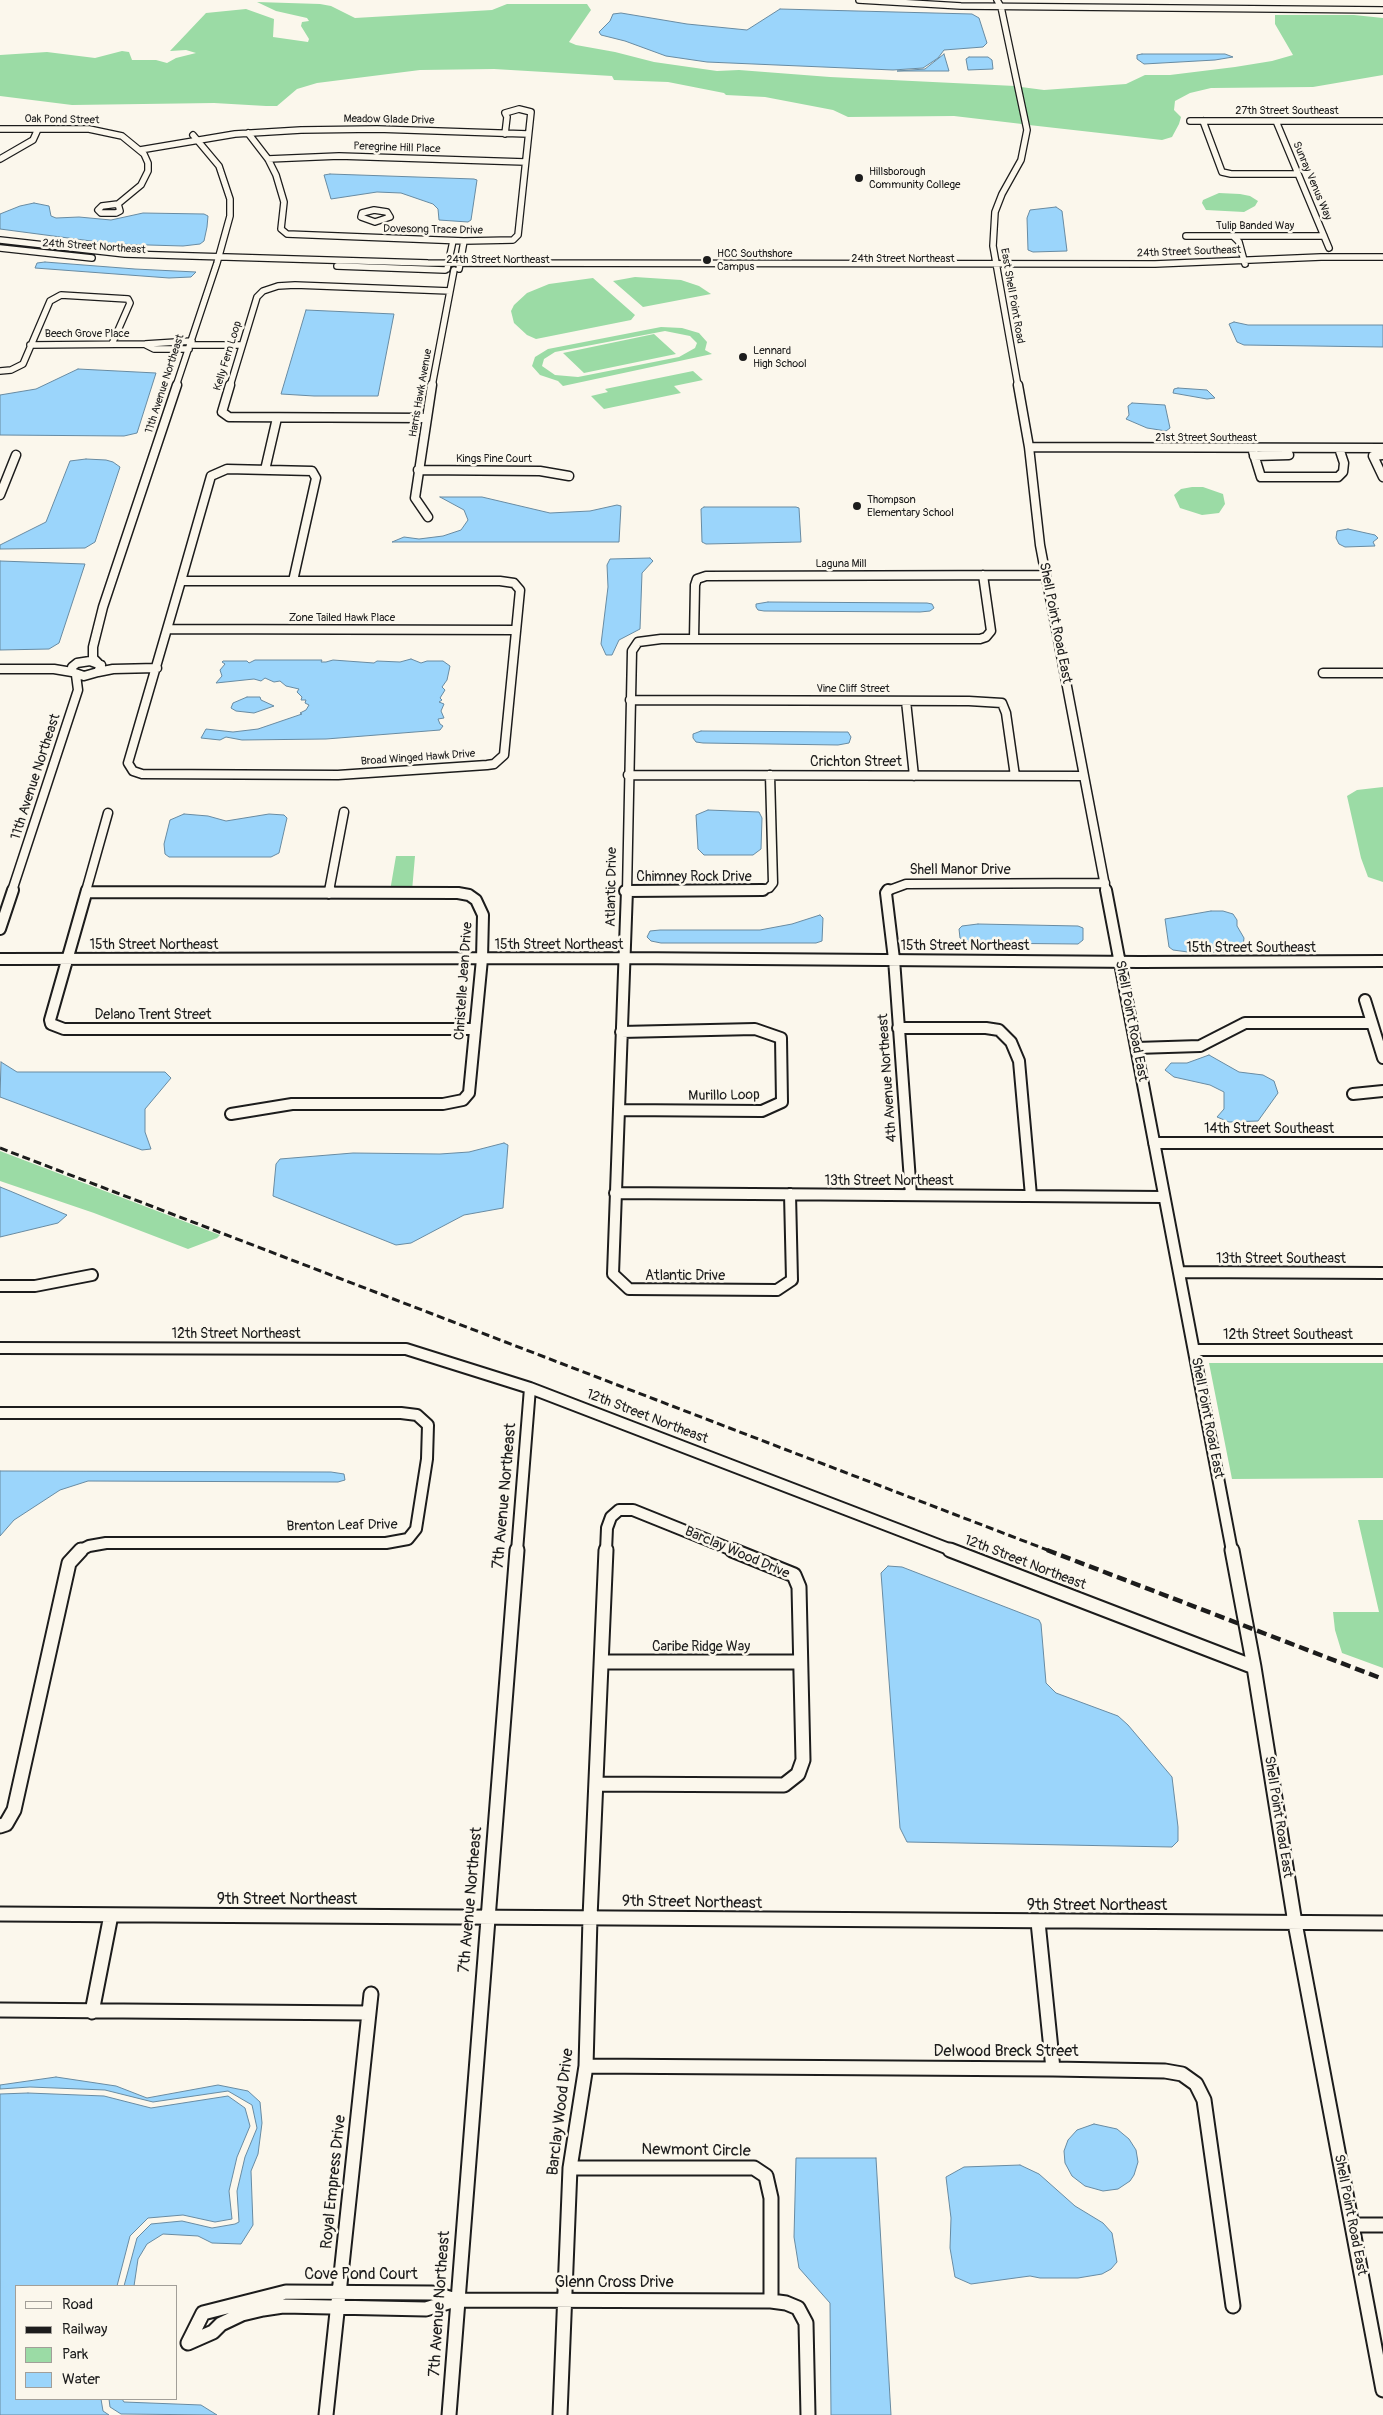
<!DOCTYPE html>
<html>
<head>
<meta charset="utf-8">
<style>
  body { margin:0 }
  #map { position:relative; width:1383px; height:2415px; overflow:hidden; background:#fbf7ec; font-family:Pangolin,sans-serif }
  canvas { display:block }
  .legend { position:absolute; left:15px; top:2285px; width:162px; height:115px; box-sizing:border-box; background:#fbf7ec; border:1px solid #a29f99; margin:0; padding:6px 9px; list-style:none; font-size:15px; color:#1c1c1c }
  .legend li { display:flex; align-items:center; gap:10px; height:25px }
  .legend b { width:25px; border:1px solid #a29f99 }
</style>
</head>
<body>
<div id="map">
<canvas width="1383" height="2415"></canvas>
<ul class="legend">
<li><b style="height:6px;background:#fbf7ec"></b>Road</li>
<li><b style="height:6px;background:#1c1c1c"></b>Railway</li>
<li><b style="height:14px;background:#9bdba5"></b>Park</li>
<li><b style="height:14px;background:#9bd5fb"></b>Water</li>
</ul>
</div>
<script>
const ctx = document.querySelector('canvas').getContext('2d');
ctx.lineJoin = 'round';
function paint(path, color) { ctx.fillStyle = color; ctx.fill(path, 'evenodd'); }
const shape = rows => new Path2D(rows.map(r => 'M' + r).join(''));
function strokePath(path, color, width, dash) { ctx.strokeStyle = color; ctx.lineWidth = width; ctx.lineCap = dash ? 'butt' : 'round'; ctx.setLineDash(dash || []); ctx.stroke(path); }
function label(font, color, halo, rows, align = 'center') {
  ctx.font = font + ' Pangolin,sans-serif'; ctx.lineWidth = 5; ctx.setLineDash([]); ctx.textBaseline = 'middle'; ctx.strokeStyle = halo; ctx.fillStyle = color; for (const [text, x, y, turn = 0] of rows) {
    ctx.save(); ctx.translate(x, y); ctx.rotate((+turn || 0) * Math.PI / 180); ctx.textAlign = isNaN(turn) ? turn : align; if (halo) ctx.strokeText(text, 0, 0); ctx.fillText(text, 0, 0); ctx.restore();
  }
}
paint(shape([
  [257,2,320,4,331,6,355,18,492,10,507,4,587,4,591,10,569,42,576,45,615,52,654,62,717,71,739,70,830,77,1015,86,1022,124,954,116,848,117,833,110,765,97,726,95,724,93,668,82,614,80,612,76,494,69,420,70,317,83,297,89,277,106,266,106,214,103,72,105,0,96,0,55,47,52,95,58,122,51,129,52,132,60,156,60,167,63,176,58,196,53,186,50,170,51,206,13,246,9,274,19,273,37,308,42,309,39,301,26,302,22,309,21,307,18,276,11],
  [1275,15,1354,15,1383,18,1383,75,1313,87,1211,88,1190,93,1175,101,1174,110,1181,117,1179,124,1172,137,1162,140,1029,125,1021,87,1044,90,1126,84,1145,75,1170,75,1235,67,1272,61,1293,55,1275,24],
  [1219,193,1240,194,1250,196,1258,201,1255,206,1244,212,1206,210,1202,203,1203,200],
  [635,277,681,280,699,286,711,294,643,307,613,281],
  [593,278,635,315,631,320,536,339,527,335,514,323,511,311,514,305,527,293,549,284],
  [661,327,682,328,699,333,707,342,705,350,712,354,563,386,558,381,540,375,532,366,535,357,548,349],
  [665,331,690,336,697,343,695,348,679,357,578,377,555,375,542,366,544,359,555,352],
  [654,334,676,354,584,373,563,353],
  [693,371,703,380,674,386,681,393,604,409,591,396,608,392,605,389],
  [1192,487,1203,487,1223,494,1225,504,1219,513,1202,515,1180,508,1174,495,1181,489],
  [1383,787,1383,882,1368,877,1361,858,1347,796,1357,790],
  [396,856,415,856,412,891,390,891],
  [0,1151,220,1235,217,1238,188,1249,94,1213,0,1181],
  [1209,1363,1383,1363,1383,1478,1232,1479],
  [1358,1520,1383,1520,1383,1668,1342,1653,1335,1630,1333,1612,1379,1612]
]), '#9bdba5');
const water = shape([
  [780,9,972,14,979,18,987,43,983,47,944,50,938,58,923,68,893,70,707,62,666,56,625,41,601,35,599,32,610,21,613,14,621,13,687,24,747,30,780,9],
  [944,54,949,71,897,71,925,69,944,54],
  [1142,54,1225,54,1233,57,1215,60,1144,64,1137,59,1137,55,1142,54],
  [969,57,988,57,992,60,993,69,968,70,966,59,969,57],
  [330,174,474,179,477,180,471,220,468,222,439,220,438,209,433,204,401,193,377,192,331,199,324,175,330,174],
  [34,203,49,206,51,216,56,218,79,217,111,220,143,213,204,214,208,216,207,227,204,241,200,244,183,246,114,244,0,229,0,214,20,206,34,203],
  [1056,207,1062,211,1067,251,1033,252,1028,250,1027,218,1030,210,1056,207],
  [45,262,135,269,196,272,191,277,169,278,35,268,37,263,45,262],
  [306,310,394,314,378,396,314,396,281,394,306,310],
  [1234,322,1248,325,1383,325,1383,347,1244,345,1237,342,1229,324,1234,322],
  [78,369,156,373,137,433,124,436,0,435,0,395,36,389,78,369],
  [1178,388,1207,390,1215,398,1207,399,1173,393,1174,389,1178,388],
  [1132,403,1165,405,1170,428,1166,431,1147,428,1126,419,1129,415,1128,406,1132,403],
  [86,459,106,460,113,462,120,467,95,542,85,548,0,549,0,545,46,522,70,461,86,459],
  [440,497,482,497,550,513,590,511,617,505,621,506,619,542,392,542,404,537,419,539,443,536,461,530,468,520,464,510,440,497],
  [704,507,796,507,799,508,801,542,706,544,702,542,701,509,704,507],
  [1348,529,1375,535,1378,538,1373,542,1375,546,1345,547,1339,544,1336,538,1337,531,1348,529],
  [650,558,653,561,642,573,640,629,619,640,612,655,606,655,601,644,608,587,607,565,610,559,650,558],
  [0,561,85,564,59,643,49,649,0,650,0,561],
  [768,602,927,603,932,604,934,608,930,611,920,612,764,611,758,610,756,607,756,604,768,602],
  [411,659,421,663,427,661,443,661,450,666,447,680,442,687,445,690,440,698,442,700,439,702,444,704,441,711,444,718,438,719,440,724,443,726,440,730,326,739,242,740,226,737,220,740,201,738,206,729,233,732,258,729,302,714,300,713,306,710,309,705,305,703,306,700,301,700,302,697,297,692,299,689,286,686,280,681,274,682,265,678,261,681,254,679,216,683,222,676,220,670,225,664,222,662,223,661,247,661,249,663,255,660,322,660,321,662,326,662,333,660,374,663,377,661,400,662,411,659],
  [247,697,260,697,261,700,274,706,254,713,236,711,231,708,233,703,247,697],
  [701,731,841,732,848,732,851,737,849,743,838,745,703,743,696,742,693,738,693,734,701,731],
  [708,810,759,812,762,818,761,849,753,855,704,855,698,849,696,815,708,810],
  [184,814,208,816,226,821,269,814,284,815,287,818,279,853,271,857,169,857,165,854,164,844,170,820,184,814],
  [1211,911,1223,911,1233,914,1237,920,1237,926,1244,938,1243,947,1233,952,1188,952,1173,950,1169,947,1165,919,1211,911],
  [820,915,823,918,822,941,816,943,661,943,651,941,647,937,650,931,660,930,760,930,792,924,820,915],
  [978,924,1078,926,1083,928,1083,940,1078,944,972,943,960,938,959,929,962,926,978,924],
  [1209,1055,1239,1072,1263,1075,1274,1081,1278,1093,1258,1121,1229,1122,1217,1117,1224,1109,1224,1092,1210,1085,1174,1077,1165,1070,1171,1063,1187,1063,1209,1055],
  [1,1062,17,1072,165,1072,171,1078,145,1109,145,1132,151,1149,142,1150,0,1097,1,1062],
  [504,1143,508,1145,503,1208,464,1215,411,1243,396,1245,273,1196,276,1164,280,1159,353,1153,440,1154,469,1152,504,1143],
  [0,1187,10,1191,67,1215,58,1223,0,1237,0,1187],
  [0,1471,331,1472,344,1474,345,1480,338,1482,88,1481,60,1490,14,1520,0,1536,0,1471],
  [888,1566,902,1567,1039,1620,1041,1624,1046,1683,1056,1693,1118,1716,1128,1725,1172,1777,1178,1827,1178,1841,1172,1847,907,1842,900,1828,881,1573,888,1566],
  [56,2077,116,2086,147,2098,218,2085,248,2091,260,2102,262,2123,258,2154,251,2171,253,2225,241,2244,212,2243,198,2236,163,2234,147,2244,138,2259,134,2286,124,2286,137,2238,151,2224,182,2221,212,2228,235,2224,239,2222,237,2191,245,2157,257,2128,252,2105,228,2091,153,2102,105,2090,30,2087,0,2089,0,2085,56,2077],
  [28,2093,104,2096,151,2108,228,2096,245,2108,250,2126,237,2157,229,2191,232,2219,215,2222,183,2215,148,2218,130,2236,117,2286,16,2286,16,2399,101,2399,103,2411,109,2415,0,2415,0,2094,28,2093],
  [1094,2124,1117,2129,1129,2139,1136,2150,1138,2162,1134,2175,1130,2181,1118,2189,1103,2191,1085,2186,1072,2176,1065,2163,1064,2151,1068,2140,1077,2130,1094,2124],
  [876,2158,891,2415,831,2415,830,2303,799,2268,794,2237,796,2158,876,2158],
  [1020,2165,1039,2174,1075,2206,1103,2223,1112,2233,1117,2262,1111,2269,1102,2274,1078,2278,1040,2278,1030,2276,971,2284,955,2277,950,2248,951,2218,946,2177,964,2167,1020,2165],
  [109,2399,122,2399,124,2402,201,2405,217,2415,121,2414,110,2407,109,2399]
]);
paint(water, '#9bd5fb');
strokePath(water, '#688ba2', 1);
const minorFar3 = shape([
  [859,0,961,6,1383,10],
  [997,0,1001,7,1027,130,1021,160,1002,194,995,212,993,246,1018,386],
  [1190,121,1383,121],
  [1203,121,1222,172,1231,174,1298,174],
  [1276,121,1329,248],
  [0,129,89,129,122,136,144,154,148,163,148,171,141,185,118,204],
  [248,133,268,159,276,175,284,202,281,229,287,234,464,241,513,240,518,235,531,112,519,109,505,113,507,117,505,134],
  [140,150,235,134,301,130,377,129,528,134],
  [0,159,33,140,38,129],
  [268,159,339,156,525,162],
  [118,204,120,211,116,213,101,213,98,210,102,206,118,204],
  [374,210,387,212,390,217,375,222,361,217,362,213,374,210],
  [1186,236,1324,236],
  [1233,236,1239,242,1245,264],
  [0,240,125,254,428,263,1155,264,1321,257,1383,257],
  [0,248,92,258],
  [337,266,445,270],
  [447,269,453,241],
  [459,269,464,241],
  [30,345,145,344,192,341],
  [146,345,154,349,189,349],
  [190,345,242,345],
  [0,371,11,370,23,364,50,301,61,295,128,299,130,303,112,344],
  [176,386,217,263,230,216,230,199,219,166,193,135],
  [230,386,257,297,263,291,278,286,295,285,450,291],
  [432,386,454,270]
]);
const minorFar2 = shape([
  [230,385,222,412,229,417,426,418],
  [1018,385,1029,447,1040,545,1106,891],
  [1029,447,1383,448],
  [1252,448,1261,477,1338,477,1343,472,1344,463,1339,448],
  [1383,455,1373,456,1383,477],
  [1254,456,1289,455],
  [265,470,277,418],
  [418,470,540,471,569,476],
  [0,495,16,455],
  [428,517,415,498,432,385],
  [181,581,500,581,514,583,520,590,504,755,494,764,487,765,338,775,142,774,133,771,128,763,181,581],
  [181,581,211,476,227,469,312,471,316,478,293,581],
  [168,629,516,630],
  [694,639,695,585,697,579,706,576,1046,575],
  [90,661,101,665,98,672,84,676,72,672,72,667,77,663,90,661],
  [98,663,93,658,93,647,103,607,177,385],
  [0,669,54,669,72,672],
  [98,672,113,669,157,668],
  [1323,673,1383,673],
  [630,700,969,701,1002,703,1006,713,1015,776],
  [906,701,914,776],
  [628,775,1084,776],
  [12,891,78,690,76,675],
  [86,891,108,813],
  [329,891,344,812],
  [627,891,632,651,638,642,661,639,980,639,986,637,991,631,983,575],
  [758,891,769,888,773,883,770,775],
  [887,891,906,884,1105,883]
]);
const minorFar1 = shape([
  [87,890,50,1020,51,1024,64,1029,475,1029],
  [627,890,613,1274,629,1289,777,1290,792,1280,790,1194],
  [888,890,886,893,894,959,911,1195],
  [1106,890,1232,1551],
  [625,891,763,890],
  [87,892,458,893,469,895,476,900,483,915,482,959,469,1093,463,1100,443,1104,292,1104,231,1114],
  [329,893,330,890],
  [0,929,13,890],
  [0,959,625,958,1140,962,1383,961],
  [1365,1000,1383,1058],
  [898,1028,986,1028,999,1030,1011,1042,1019,1061,1031,1196],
  [1136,1048,1200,1046,1245,1023,1372,1023],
  [1353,1094,1383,1091],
  [619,1110,762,1111,782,1102,781,1038,755,1029,621,1032],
  [1154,1143,1383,1143],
  [615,1193,1163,1197],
  [1179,1272,1383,1273],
  [0,1286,35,1286,92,1275],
  [0,1348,406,1349,530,1388,954,1551],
  [1194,1350,1383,1350],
  [0,1413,401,1413,417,1415,428,1425,427,1459,416,1529,408,1539,386,1543,106,1543,89,1546,79,1551],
  [517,1551,530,1388],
  [606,1551,607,1528,611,1517,619,1510,633,1510,735,1551]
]);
const minor = shape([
  [950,1550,1254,1667],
  [1232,1550,1254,1667,1295,1923,1383,2390],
  [602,1662,800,1662],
  [597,1784,784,1785,798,1774,803,1760,799,1587,794,1575,732,1550],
  [0,1826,6,1824,14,1810,69,1563,81,1550],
  [0,1914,1383,1923],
  [1038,1922,1053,2069],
  [0,2010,369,2013],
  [92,2012,111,1915],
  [586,2066,1053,2069,1165,2071,1182,2074,1196,2084,1204,2100,1233,2306],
  [570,2168,754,2168,766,2176,771,2198,771,2301,786,2303,798,2308,806,2323,808,2415],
  [1353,2225,1383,2225],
  [188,2343,203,2313,286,2292,432,2293,456,2300,771,2301],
  [188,2343,213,2332,221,2324,242,2314,263,2309,283,2306,426,2309,455,2300],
  [326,2415,371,1994],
  [449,2415,517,1550],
  [560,2415,570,2168,586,2066,590,1918,606,1550]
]);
strokePath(minorFar3, '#1c1c1c', 8);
strokePath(minorFar2, '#1c1c1c', 11);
strokePath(minorFar1, '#1c1c1c', 14);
strokePath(minor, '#1c1c1c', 17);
strokePath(minorFar3, '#fbf7ec', 5.5);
strokePath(minorFar2, '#fbf7ec', 8);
strokePath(minorFar1, '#fbf7ec', 10);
strokePath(minor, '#fbf7ec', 13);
strokePath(shape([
  [0,1148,1050,1551]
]), '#1c1c1c', 3, [8, 4]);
strokePath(shape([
  [1047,1550,1383,1679]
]), '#1c1c1c', 4.5, [10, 5]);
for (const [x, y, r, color] of [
  [859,178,5,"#1c1c1c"],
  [707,260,5,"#1c1c1c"],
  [743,357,5,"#1c1c1c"],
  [857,506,5,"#1c1c1c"]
]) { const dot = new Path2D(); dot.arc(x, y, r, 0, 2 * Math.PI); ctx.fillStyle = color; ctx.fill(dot); strokePath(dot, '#fbf7ec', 2); }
label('11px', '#1c1c1c', '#fbf7ec', [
  ["27th Street Southeast",1287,111],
  ["Oak Pond Street",62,120,1],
  ["Meadow Glade Drive",389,120,1],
  ["Peregrine Hill Place",397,148,2],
  ["Sunray Venus Way",1312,181,67],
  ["Tulip Banded Way",1255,226],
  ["Dovesong Trace Drive",433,230,1],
  ["24th Street Northeast",94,247,4],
  ["24th Street Southeast",1189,252,-2],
  ["24th Street Northeast",903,259],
  ["24th Street Northeast",498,260],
  ["East Shell Point Road",1012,296,80],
  ["Beech Grove Place",87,334],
  ["Kelly Fern Loop",228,356,-73],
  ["11th Avenue Northeast",165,384,-72],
  ["Harris Hawk Avenue",421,393,-80],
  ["21st Street Southeast",1206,438],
  ["Kings Pine Court",494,459],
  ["Laguna Mill",841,564],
  ["Zone Tailed Hawk Place",342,618],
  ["Vine Cliff Street",853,689],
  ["Broad Winged Hawk Drive",418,758,-4]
]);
label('11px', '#1c1c1c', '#fbf7ec', [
  ["Hillsborough",869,172],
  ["Community College",869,185],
  ["HCC Southshore",717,254],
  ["Campus",717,267],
  ["Lennard",753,351],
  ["High School",753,364],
  ["Thompson",867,500],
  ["Elementary School",867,513]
], 'left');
label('14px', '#1c1c1c', '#fbf7ec', [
  ["Shell Point Road East",1055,623,79],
  ["Crichton Street",856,762],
  ["11th Avenue Northeast",36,777,-72],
  ["Shell Manor Drive",960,870],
  ["Chimney Rock Drive",694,877],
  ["Atlantic Drive",612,887,-89],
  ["15th Street Northeast",154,945],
  ["15th Street Northeast",559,945],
  ["15th Street Northeast",965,946],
  ["15th Street Southeast",1251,948],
  ["Christelle Jean Drive",464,981,-86],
  ["Delano Trent Street",153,1015],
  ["Shell Point Road East",1131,1021,79],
  ["4th Avenue Northeast",888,1078,-94],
  ["Murillo Loop",724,1096,-1],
  ["14th Street Southeast",1269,1129],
  ["13th Street Northeast",889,1181],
  ["13th Street Southeast",1281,1259],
  ["Atlantic Drive",685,1276],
  ["12th Street Northeast",236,1334],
  ["12th Street Southeast",1288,1335],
  ["12th Street Northeast",647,1417,21],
  ["Shell Point Road East",1207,1418,79],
  ["Brenton Leaf Drive",342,1526,-1],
  ["Barclay Wood Drive",737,1553,23],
  ["12th Street Northeast",1025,1563,21],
  ["Caribe Ridge Way",701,1647],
  ["Shell Point Road East",1278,1817,81],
  ["Shell Point Road East",1350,2215,79]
]);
label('16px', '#1c1c1c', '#fbf7ec', [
  ["7th Avenue Northeast",505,1496,-85],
  ["9th Street Northeast",287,1900],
  ["7th Avenue Northeast",471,1900,-85],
  ["9th Street Northeast",692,1903,1],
  ["9th Street Northeast",1097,1906],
  ["Delwood Breck Street",1006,2052],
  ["Barclay Wood Drive",561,2112,-83],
  ["Newmont Circle",696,2151,1],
  ["Royal Empress Drive",334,2182,-84],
  ["Cove Pond Court",361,2275],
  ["Glenn Cross Drive",614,2283],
  ["7th Avenue Northeast",440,2304,-86]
]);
</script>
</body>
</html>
